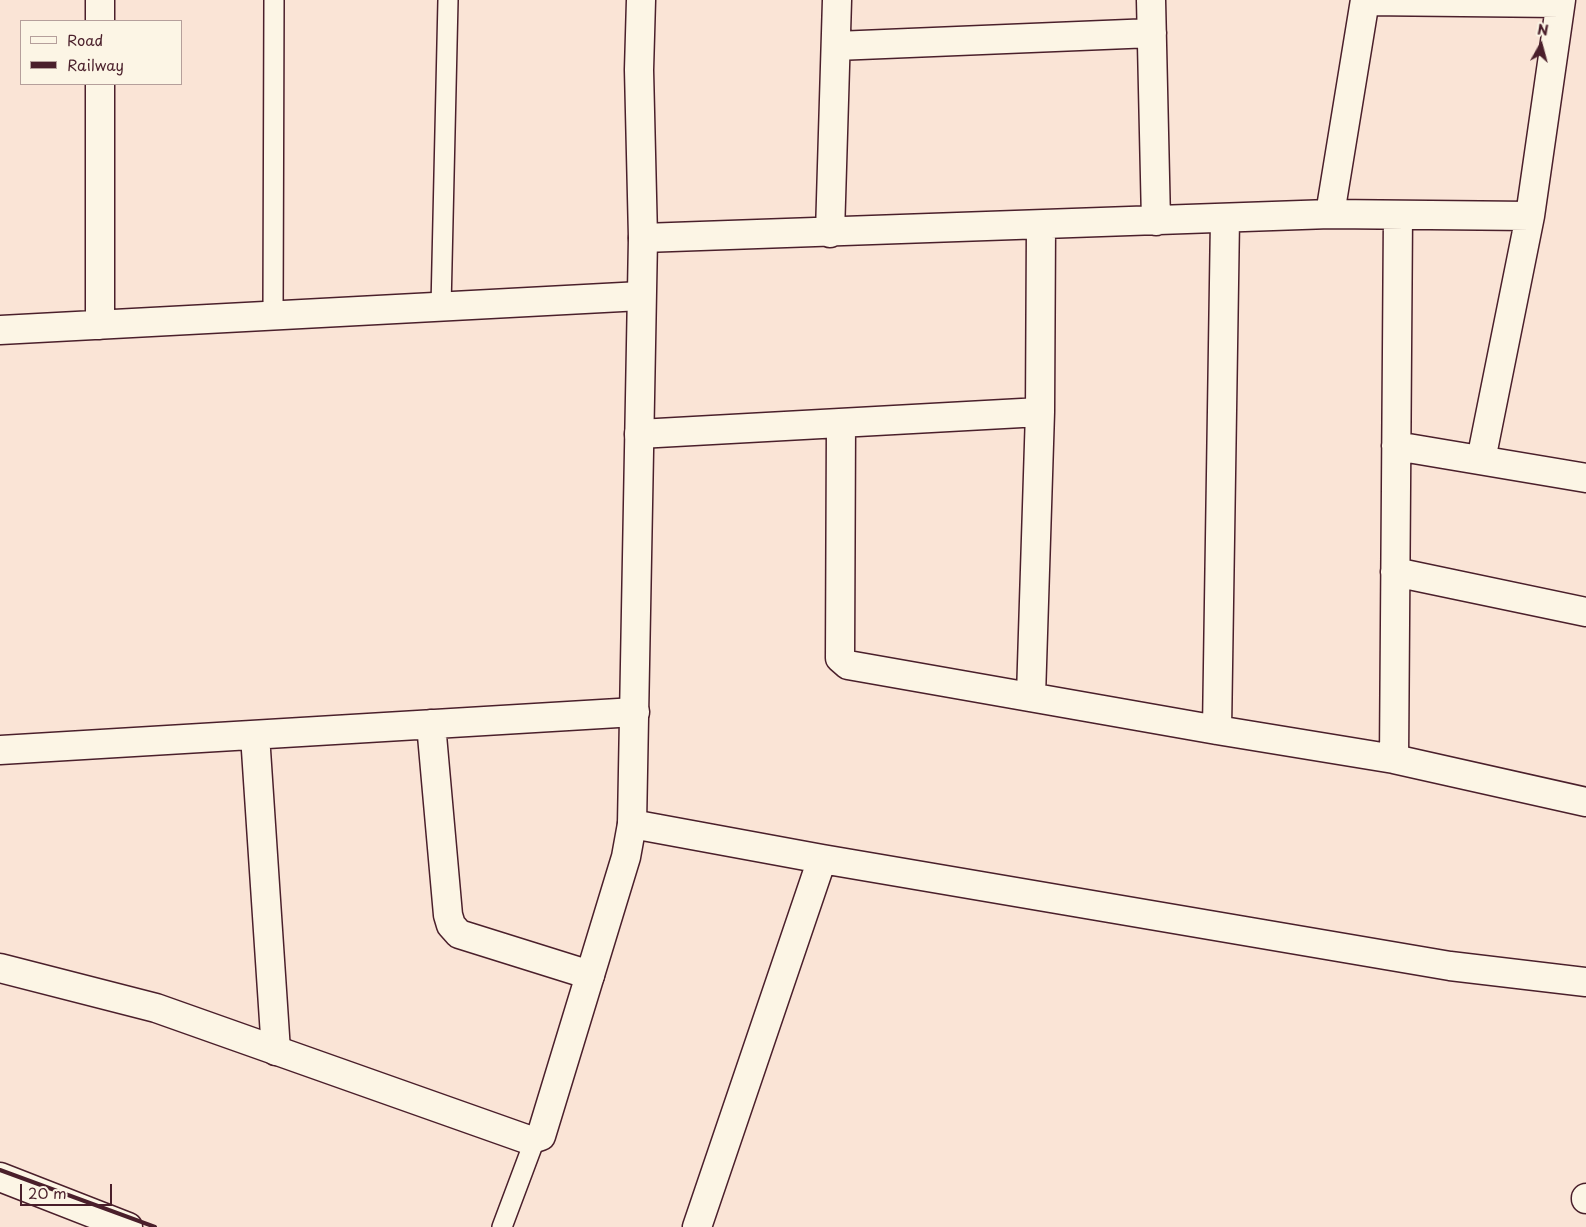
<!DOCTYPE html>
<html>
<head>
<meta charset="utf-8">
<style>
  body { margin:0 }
  #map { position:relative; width:1586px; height:1227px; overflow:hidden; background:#fae4d6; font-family:"Playpen Sans",sans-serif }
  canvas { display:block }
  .legend { position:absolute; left:20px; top:20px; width:162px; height:65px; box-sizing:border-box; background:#fcf5e5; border:1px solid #b59f9b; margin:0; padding:6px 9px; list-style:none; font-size:15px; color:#4a1f2b }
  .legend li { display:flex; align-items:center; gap:10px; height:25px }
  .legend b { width:25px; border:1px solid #b59f9b }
  .north { position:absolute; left:1516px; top:20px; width:50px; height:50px; -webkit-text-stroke:4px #fcf5e5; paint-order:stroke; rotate:7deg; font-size:14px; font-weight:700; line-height:20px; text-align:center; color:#4a1f2b }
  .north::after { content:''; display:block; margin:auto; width:18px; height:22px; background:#4a1f2b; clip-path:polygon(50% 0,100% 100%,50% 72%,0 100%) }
  .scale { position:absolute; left:20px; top:1184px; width:92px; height:22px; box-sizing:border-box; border:2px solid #4a1f2b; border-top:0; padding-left:6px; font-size:15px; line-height:18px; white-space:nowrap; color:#4a1f2b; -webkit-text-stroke:4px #fcf5e5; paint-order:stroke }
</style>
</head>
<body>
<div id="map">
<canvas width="1586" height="1227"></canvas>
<ul class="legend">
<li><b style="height:6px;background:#fcf5e5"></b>Road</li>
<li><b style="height:6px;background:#4a1f2b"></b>Railway</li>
</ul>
<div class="north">N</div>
<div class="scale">20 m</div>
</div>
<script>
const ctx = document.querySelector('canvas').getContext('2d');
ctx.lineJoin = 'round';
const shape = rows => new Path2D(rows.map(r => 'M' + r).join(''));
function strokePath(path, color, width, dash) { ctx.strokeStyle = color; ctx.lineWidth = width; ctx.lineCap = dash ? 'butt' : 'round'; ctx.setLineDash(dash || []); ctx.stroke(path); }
const service = shape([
  [441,307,448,0],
  [273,315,274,0],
  [502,1227,535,1139]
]);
const minor = shape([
  [1151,0,1156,221],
  [1365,1,1560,3],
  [100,21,100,0],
  [836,46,1152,33],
  [1330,214,1365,0],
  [830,233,837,0],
  [643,238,1330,214,1530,216],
  [100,325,100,84],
  [0,330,641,296],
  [841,423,840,658,848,665,1217,730,1394,759,1586,802],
  [639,434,1040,412],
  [1396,446,1586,478],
  [1481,460,1530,216,1561,0],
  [1395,572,1586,612],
  [1031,696,1040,412,1041,226],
  [431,724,448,915,451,925,459,934,590,975],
  [1217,730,1225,219],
  [255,735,276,1051],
  [0,750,635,712],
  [1394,759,1398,215],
  [632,824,822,859,1450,966,1586,982],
  [0,1177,128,1227],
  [1586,1199,1586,1198],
  [697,1227,822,859]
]);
const tertiary = shape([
  [0,968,156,1008,529,1140,541,1136,626,857,632,824,643,238,639,70,641,0]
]);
strokePath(service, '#4a1f2b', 22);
strokePath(minor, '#4a1f2b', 31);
strokePath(tertiary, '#4a1f2b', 31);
strokePath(service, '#fcf5e5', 19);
strokePath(minor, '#fcf5e5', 28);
strokePath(tertiary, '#fcf5e5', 28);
strokePath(shape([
  [0,1170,155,1227]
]), '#4a1f2b', 4);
</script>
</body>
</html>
